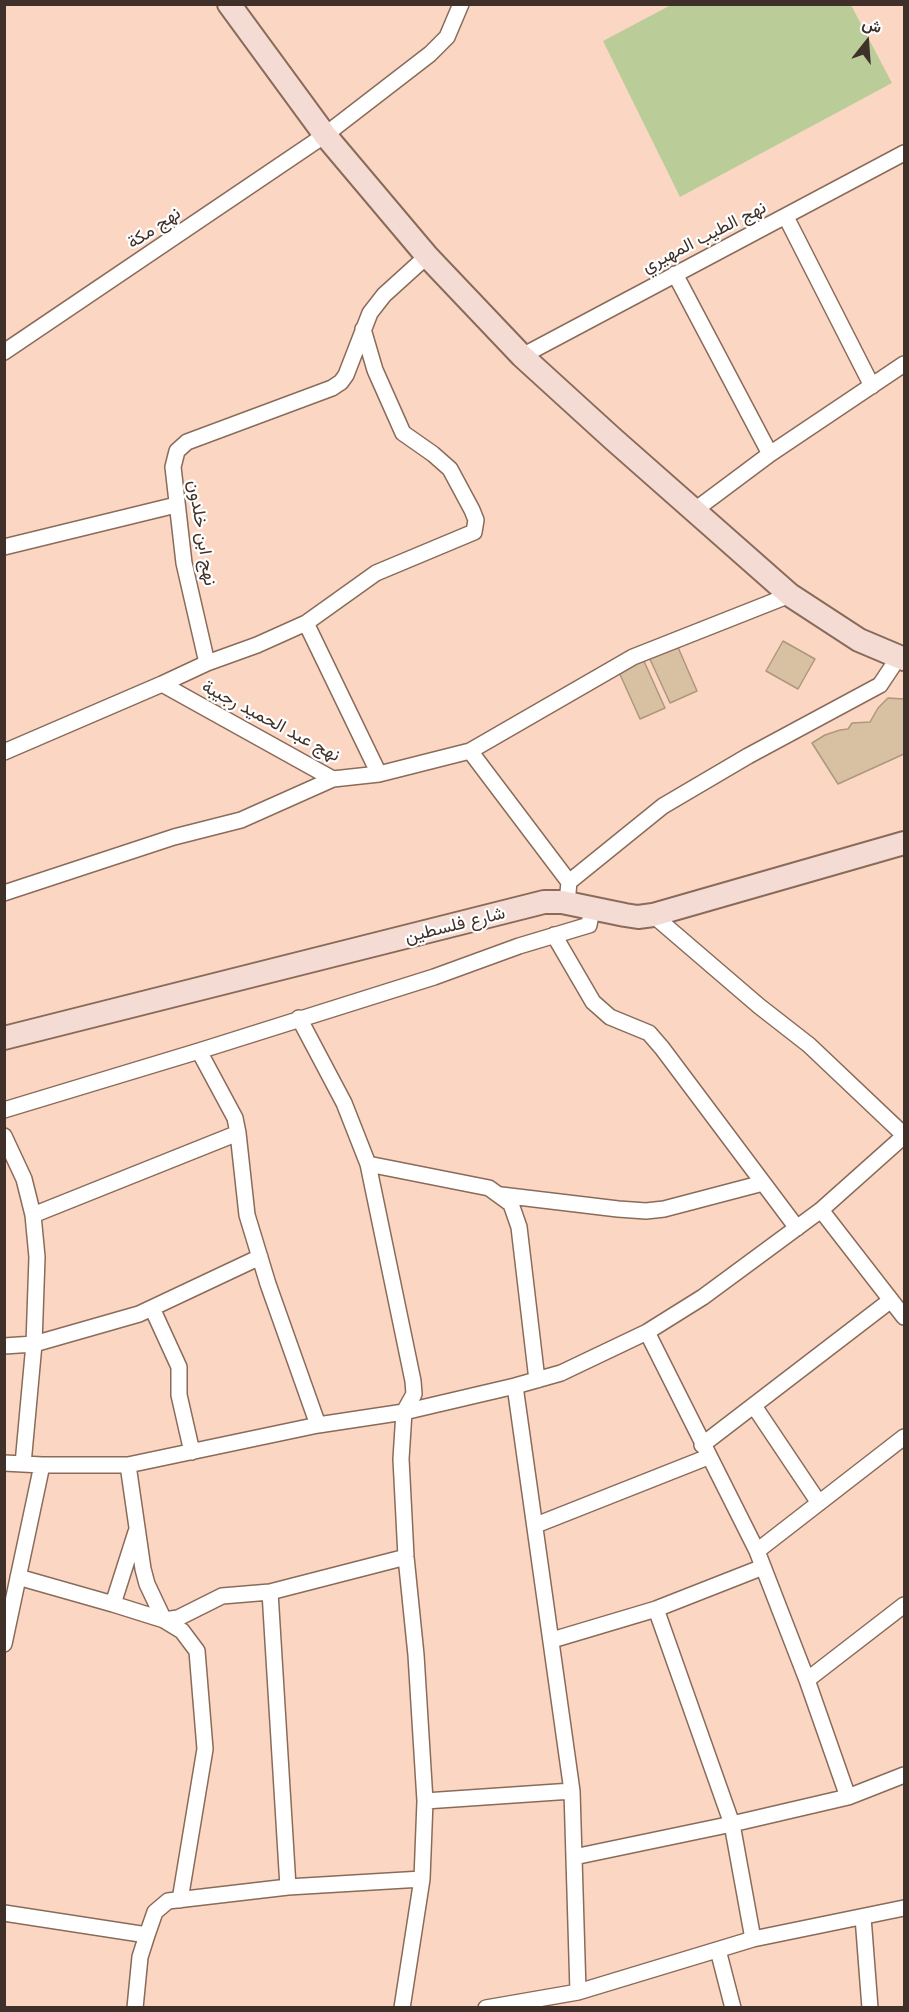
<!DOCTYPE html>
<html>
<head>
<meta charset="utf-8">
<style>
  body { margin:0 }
  #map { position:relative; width:909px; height:2012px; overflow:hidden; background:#fbd7c3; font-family:Quicksand,Vazirmatn,sans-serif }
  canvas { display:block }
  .frame { position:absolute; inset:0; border:6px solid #3f3129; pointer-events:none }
  .north { position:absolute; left:837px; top:12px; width:60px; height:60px; -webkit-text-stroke:4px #fff; paint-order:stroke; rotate:17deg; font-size:16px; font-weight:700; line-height:24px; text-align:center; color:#3f3129 }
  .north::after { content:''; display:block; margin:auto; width:21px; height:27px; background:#3f3129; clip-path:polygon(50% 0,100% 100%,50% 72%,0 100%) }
</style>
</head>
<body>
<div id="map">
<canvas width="909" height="2012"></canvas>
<div class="frame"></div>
<div class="north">ش</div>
</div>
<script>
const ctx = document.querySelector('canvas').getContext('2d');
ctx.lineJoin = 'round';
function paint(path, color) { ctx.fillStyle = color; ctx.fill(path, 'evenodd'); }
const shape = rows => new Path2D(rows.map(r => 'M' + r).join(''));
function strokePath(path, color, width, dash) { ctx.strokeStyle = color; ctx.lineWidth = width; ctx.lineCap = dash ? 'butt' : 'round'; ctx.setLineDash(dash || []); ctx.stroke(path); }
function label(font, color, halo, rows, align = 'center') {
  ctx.font = font + ' Quicksand,Vazirmatn,sans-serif'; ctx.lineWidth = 4.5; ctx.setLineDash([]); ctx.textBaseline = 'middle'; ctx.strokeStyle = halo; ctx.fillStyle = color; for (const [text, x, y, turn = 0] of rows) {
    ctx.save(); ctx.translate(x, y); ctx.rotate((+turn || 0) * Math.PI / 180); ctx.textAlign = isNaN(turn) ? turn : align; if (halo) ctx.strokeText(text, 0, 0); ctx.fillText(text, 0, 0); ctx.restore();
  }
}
paint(shape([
  [671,5,851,5,892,83,680,197,603,41]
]), '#bacd98');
const building = shape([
  [783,641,815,659,798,689,766,671,783,641],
  [677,645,697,691,670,703,649,657,677,645],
  [643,659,665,708,640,719,618,670,643,659],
  [888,698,904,699,904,754,838,784,812,743,825,735,840,730,848,729,852,723,870,722,878,708,888,698]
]);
paint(building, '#d8c0a2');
strokePath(building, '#ae977a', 1.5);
const street = shape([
  [786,217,872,386],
  [675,274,770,454],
  [4,352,325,135,430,54,447,37,461,4],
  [522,356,904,153],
  [695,510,770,454,904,364],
  [4,547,176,505],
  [306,623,379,774],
  [207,663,257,645,306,623,376,573,474,532,476,520,472,510,450,469,433,454,403,433,375,370,363,329],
  [162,684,333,779,379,774,470,751],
  [4,752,162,684,207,663,184,563,173,467,177,451,187,442,332,388,341,382,346,375,370,313,384,295,427,256],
  [569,882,663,806,748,756,880,685,898,658],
  [4,893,174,837,241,820,333,779],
  [567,903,569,882,470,751,633,657,790,595],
  [653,915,759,1006,809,1045,904,1135],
  [554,935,593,1002,610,1017,649,1033,662,1048,797,1228],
  [299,1018,344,1103,368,1164,413,1381,414,1394,404,1412,401,1459,406,1557,416,1655,425,1801,422,1879,402,2008],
  [199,1051,235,1118,238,1133,247,1215,268,1284,318,1425],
  [4,1110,199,1051,434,977,519,946,589,925,592,909],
  [4,1136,24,1179,33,1215,37,1257,34,1344,23,1464],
  [368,1164,489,1188,511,1204,519,1227,537,1380],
  [501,1195,618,1209,646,1211,664,1209,763,1183],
  [821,1210,904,1317],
  [33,1215,238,1133],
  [152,1308,179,1367,179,1395,192,1452],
  [647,1332,757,1551,807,1680,848,1797,904,1775],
  [4,1346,34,1344,139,1314,260,1257],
  [515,1386,572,1791,578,1992],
  [754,1406,819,1503],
  [702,1445,891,1300],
  [4,1463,42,1465,128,1465,318,1425,404,1412,515,1386,561,1373,647,1332,703,1297,821,1210,904,1136],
  [128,1465,143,1569,147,1584,164,1620],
  [536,1525,708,1457],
  [757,1551,904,1437],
  [18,1577,113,1604,164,1620,182,1631,197,1651,205,1749,180,1900],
  [270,1592,288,1887],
  [113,1604,136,1532],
  [656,1609,732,1824,753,1939],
  [164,1620,178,1618,222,1596,270,1592,406,1557],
  [552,1640,656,1609,763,1567],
  [4,1644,42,1465],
  [807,1680,904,1605],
  [425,1801,572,1791],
  [574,1857,732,1824,848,1797],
  [4,1913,147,1935],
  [863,1917,870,2008],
  [718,1950,733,2008],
  [135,2008,140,1957,147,1935,155,1912,168,1901,288,1887,422,1879],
  [486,2008,578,1992,753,1939,904,1908]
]);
const secondary = shape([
  [229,4,325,135,427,256,522,356,612,438,790,595,859,640,904,659],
  [4,1038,544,902,562,902,625,915,638,917,653,915,904,843]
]);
strokePath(street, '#8a6b59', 18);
strokePath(secondary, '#8a6b59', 26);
strokePath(street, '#fff', 15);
strokePath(secondary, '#f4dcd5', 22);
label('18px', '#3f3129', '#fff', [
  ["نهج مكة",154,228,-34],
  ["نهج الطيب المهيري",704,237,-27],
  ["نهج ابن خلدون",202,533,81],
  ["نهج عبد الحميد رجيبة",271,721,28],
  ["شارع فلسطين",455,925,-14]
]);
</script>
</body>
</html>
